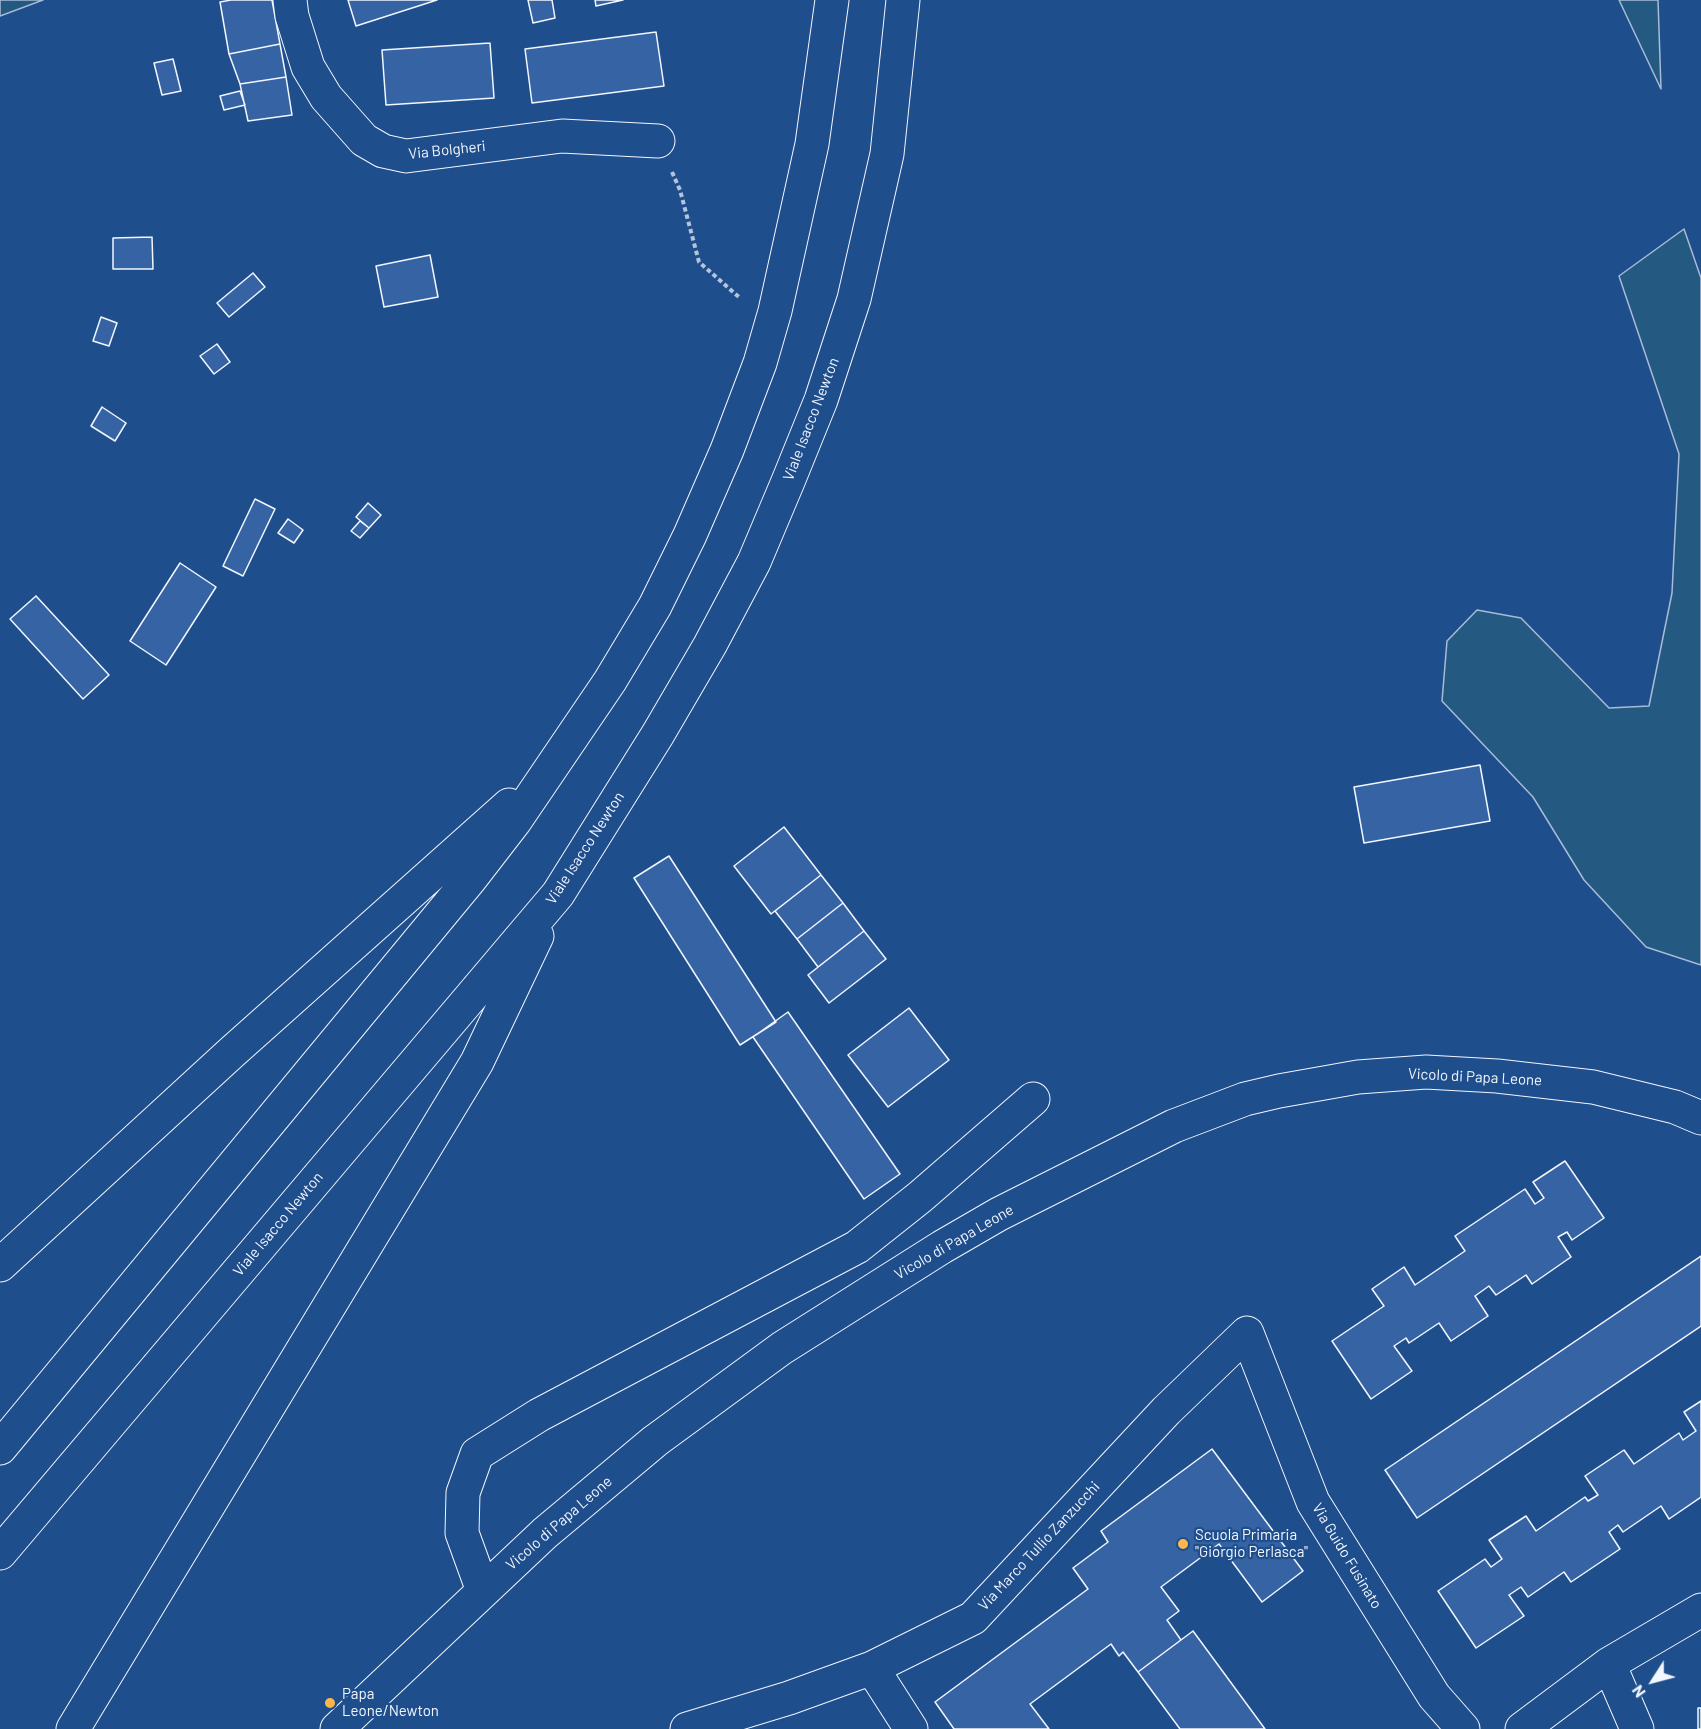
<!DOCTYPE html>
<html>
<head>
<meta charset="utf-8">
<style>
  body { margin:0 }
  #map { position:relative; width:1701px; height:1729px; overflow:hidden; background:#1f4e8c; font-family:Barlow,sans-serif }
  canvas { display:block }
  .north { position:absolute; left:1623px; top:1651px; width:60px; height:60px; -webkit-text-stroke:4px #1f4e8c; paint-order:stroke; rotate:234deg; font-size:16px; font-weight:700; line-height:24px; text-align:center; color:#f2f6ff }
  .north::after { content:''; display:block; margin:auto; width:21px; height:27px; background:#f2f6ff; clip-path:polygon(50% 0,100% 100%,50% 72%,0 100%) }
</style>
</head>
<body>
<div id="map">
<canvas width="1701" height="1729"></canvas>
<div class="north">N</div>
</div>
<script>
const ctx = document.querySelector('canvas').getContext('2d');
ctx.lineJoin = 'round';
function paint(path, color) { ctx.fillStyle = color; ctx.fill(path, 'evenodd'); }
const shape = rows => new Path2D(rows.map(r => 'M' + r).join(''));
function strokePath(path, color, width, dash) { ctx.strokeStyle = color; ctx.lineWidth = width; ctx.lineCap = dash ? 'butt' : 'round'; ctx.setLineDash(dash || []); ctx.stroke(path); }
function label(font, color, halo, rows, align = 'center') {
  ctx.font = font + ' Barlow,sans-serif'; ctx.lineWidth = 4.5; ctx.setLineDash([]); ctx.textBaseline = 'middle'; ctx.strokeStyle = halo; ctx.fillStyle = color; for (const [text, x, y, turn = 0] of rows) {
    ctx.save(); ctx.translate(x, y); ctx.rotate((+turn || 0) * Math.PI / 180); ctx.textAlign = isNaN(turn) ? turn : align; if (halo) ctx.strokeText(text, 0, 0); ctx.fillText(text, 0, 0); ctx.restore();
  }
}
const green = shape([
  [0,0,43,0,0,16,0,0],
  [1619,0,1658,0,1661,89,1619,0],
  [1684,229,1701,278,1701,965,1646,947,1584,880,1533,797,1442,701,1447,641,1477,610,1521,618,1609,708,1649,706,1672,593,1679,454,1619,276,1684,229]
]);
paint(green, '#245a82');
strokePath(green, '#a8bbd7', 1.5);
const building = shape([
  [231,0,272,0,280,44,229,54,220,2,231,0],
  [348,0,437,0,356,26,348,0],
  [528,0,552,0,555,18,533,23,528,0],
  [595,0,623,0,596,6,595,0],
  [656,32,664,86,532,103,525,49,656,32],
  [490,43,494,98,386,105,382,50,490,43],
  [280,44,286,77,240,84,229,54,280,44],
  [173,59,181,91,162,95,154,63,173,59],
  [286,77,292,115,248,121,240,84,286,77],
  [240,91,245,105,224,110,220,96,240,91],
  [152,237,153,269,113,269,113,238,152,237],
  [430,255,438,297,384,307,376,266,430,255],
  [253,273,265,287,229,317,217,303,253,273],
  [101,317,117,323,109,346,93,341,101,317],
  [217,344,230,362,214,374,200,356,217,344],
  [102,407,126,423,115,441,91,426,102,407],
  [255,499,275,509,243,576,223,566,255,499],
  [368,503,381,515,369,528,356,517,368,503],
  [288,519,303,530,294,543,278,533,288,519],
  [360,521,369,528,360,538,351,531,360,521],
  [180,563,216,587,166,665,130,641,180,563],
  [36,596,109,675,83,699,10,619,36,596],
  [1480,765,1490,821,1364,843,1354,787,1480,765],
  [784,827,821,875,771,914,734,866,784,827],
  [669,856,776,1022,740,1045,634,878,669,856],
  [821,875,843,903,797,939,775,911,821,875],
  [843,903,864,931,818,967,797,939,843,903],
  [864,931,886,959,829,1003,808,975,864,931],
  [909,1008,949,1060,888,1107,848,1055,909,1008],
  [788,1012,900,1174,864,1199,753,1037,788,1012],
  [1565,1161,1604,1218,1572,1240,1567,1232,1558,1237,1571,1257,1532,1284,1526,1275,1496,1295,1489,1286,1475,1296,1488,1316,1451,1341,1439,1323,1409,1343,1406,1338,1394,1346,1412,1371,1371,1399,1332,1341,1384,1306,1372,1289,1404,1267,1415,1285,1465,1251,1455,1236,1525,1189,1535,1204,1544,1198,1533,1182,1565,1161],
  [1701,1256,1701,1326,1417,1518,1385,1470,1701,1256],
  [1701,1401,1701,1497,1669,1519,1661,1506,1623,1532,1618,1525,1609,1532,1620,1549,1571,1582,1564,1572,1528,1597,1521,1587,1509,1595,1524,1616,1476,1648,1438,1591,1485,1559,1491,1567,1502,1559,1489,1540,1526,1516,1536,1531,1585,1497,1588,1501,1598,1495,1585,1476,1624,1450,1634,1464,1679,1433,1683,1440,1696,1431,1684,1412,1701,1401],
  [1212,1449,1303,1571,1262,1602,1219,1544,1161,1587,1179,1611,1167,1620,1181,1640,1138,1672,1123,1652,1119,1656,1111,1644,1030,1704,1049,1729,954,1729,935,1702,1088,1589,1073,1568,1108,1542,1101,1531,1212,1449],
  [1193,1631,1265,1729,1180,1729,1138,1672,1193,1631],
  [1698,1708,1701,1708,1701,1729,1698,1729,1698,1708]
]);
paint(building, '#3563a3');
strokePath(building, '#f2f6ff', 1.5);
const minor = shape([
  [290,0,292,16,308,67,326,97,364,140,383,151,406,156,562,136,658,141],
  [483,1591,462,1533,463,1493,477,1454,539,1415,857,1247,920,1197,1033,1099],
  [1609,1664,1637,1729],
  [872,1668,911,1729],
  [337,1729,545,1533,655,1441,782,1348,942,1247,999,1214,1174,1126,1245,1099,1279,1091,1358,1077,1426,1072,1497,1076,1593,1087,1675,1107,1701,1118],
  [687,1729,789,1698,872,1668,973,1618,1166,1411,1247,1333,1313,1502,1434,1696,1463,1729],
  [1522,1729,1609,1664,1701,1610]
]);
const highway = shape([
  [0,1265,231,1053,509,805],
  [0,1448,471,878,515,821,610,681,655,606,690,535,727,450,760,363,775,311,812,144,832,0],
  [0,1553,558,894,658,734,710,645,754,562,789,479,821,400,854,299,887,154,903,0],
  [73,1729,477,1062,537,936]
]);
strokePath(minor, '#f2f6ff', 35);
strokePath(highway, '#f2f6ff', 35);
strokePath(shape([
  [672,172,680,190,699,262,740,298]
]), '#b3c4dc', 4, [4.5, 3]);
strokePath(minor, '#1f4e8c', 33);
strokePath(highway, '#1f4e8c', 33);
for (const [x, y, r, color] of [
  [1183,1544,6,"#ffb74d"],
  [330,1703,6,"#ffb74d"]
]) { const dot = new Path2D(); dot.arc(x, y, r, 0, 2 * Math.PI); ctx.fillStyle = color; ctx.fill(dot); strokePath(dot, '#1f4e8c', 2); }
label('15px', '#f2f6ff', '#1f4e8c', [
  ["Via Bolgheri",447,150,-6],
  ["Viale Isacco Newton",811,419,-69],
  ["Viale Isacco Newton",585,848,-57],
  ["Vicolo di Papa Leone",1475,1077,3],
  ["Viale Isacco Newton",278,1224,-50],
  ["Vicolo di Papa Leone",954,1242,-30],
  ["Vicolo di Papa Leone",559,1523,-41],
  ["Via Marco Tullio Zanzucchi",1039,1546,-47],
  ["Via Guido Fusinato",1347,1556,59]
]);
label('15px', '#f2f6ff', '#1f4e8c', [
  ["Scuola Primaria",1195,1535],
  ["\"Giorgio Perlasca\"",1195,1552],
  ["Papa",342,1694],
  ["Leone/Newton",342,1711]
], 'left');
</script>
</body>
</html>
